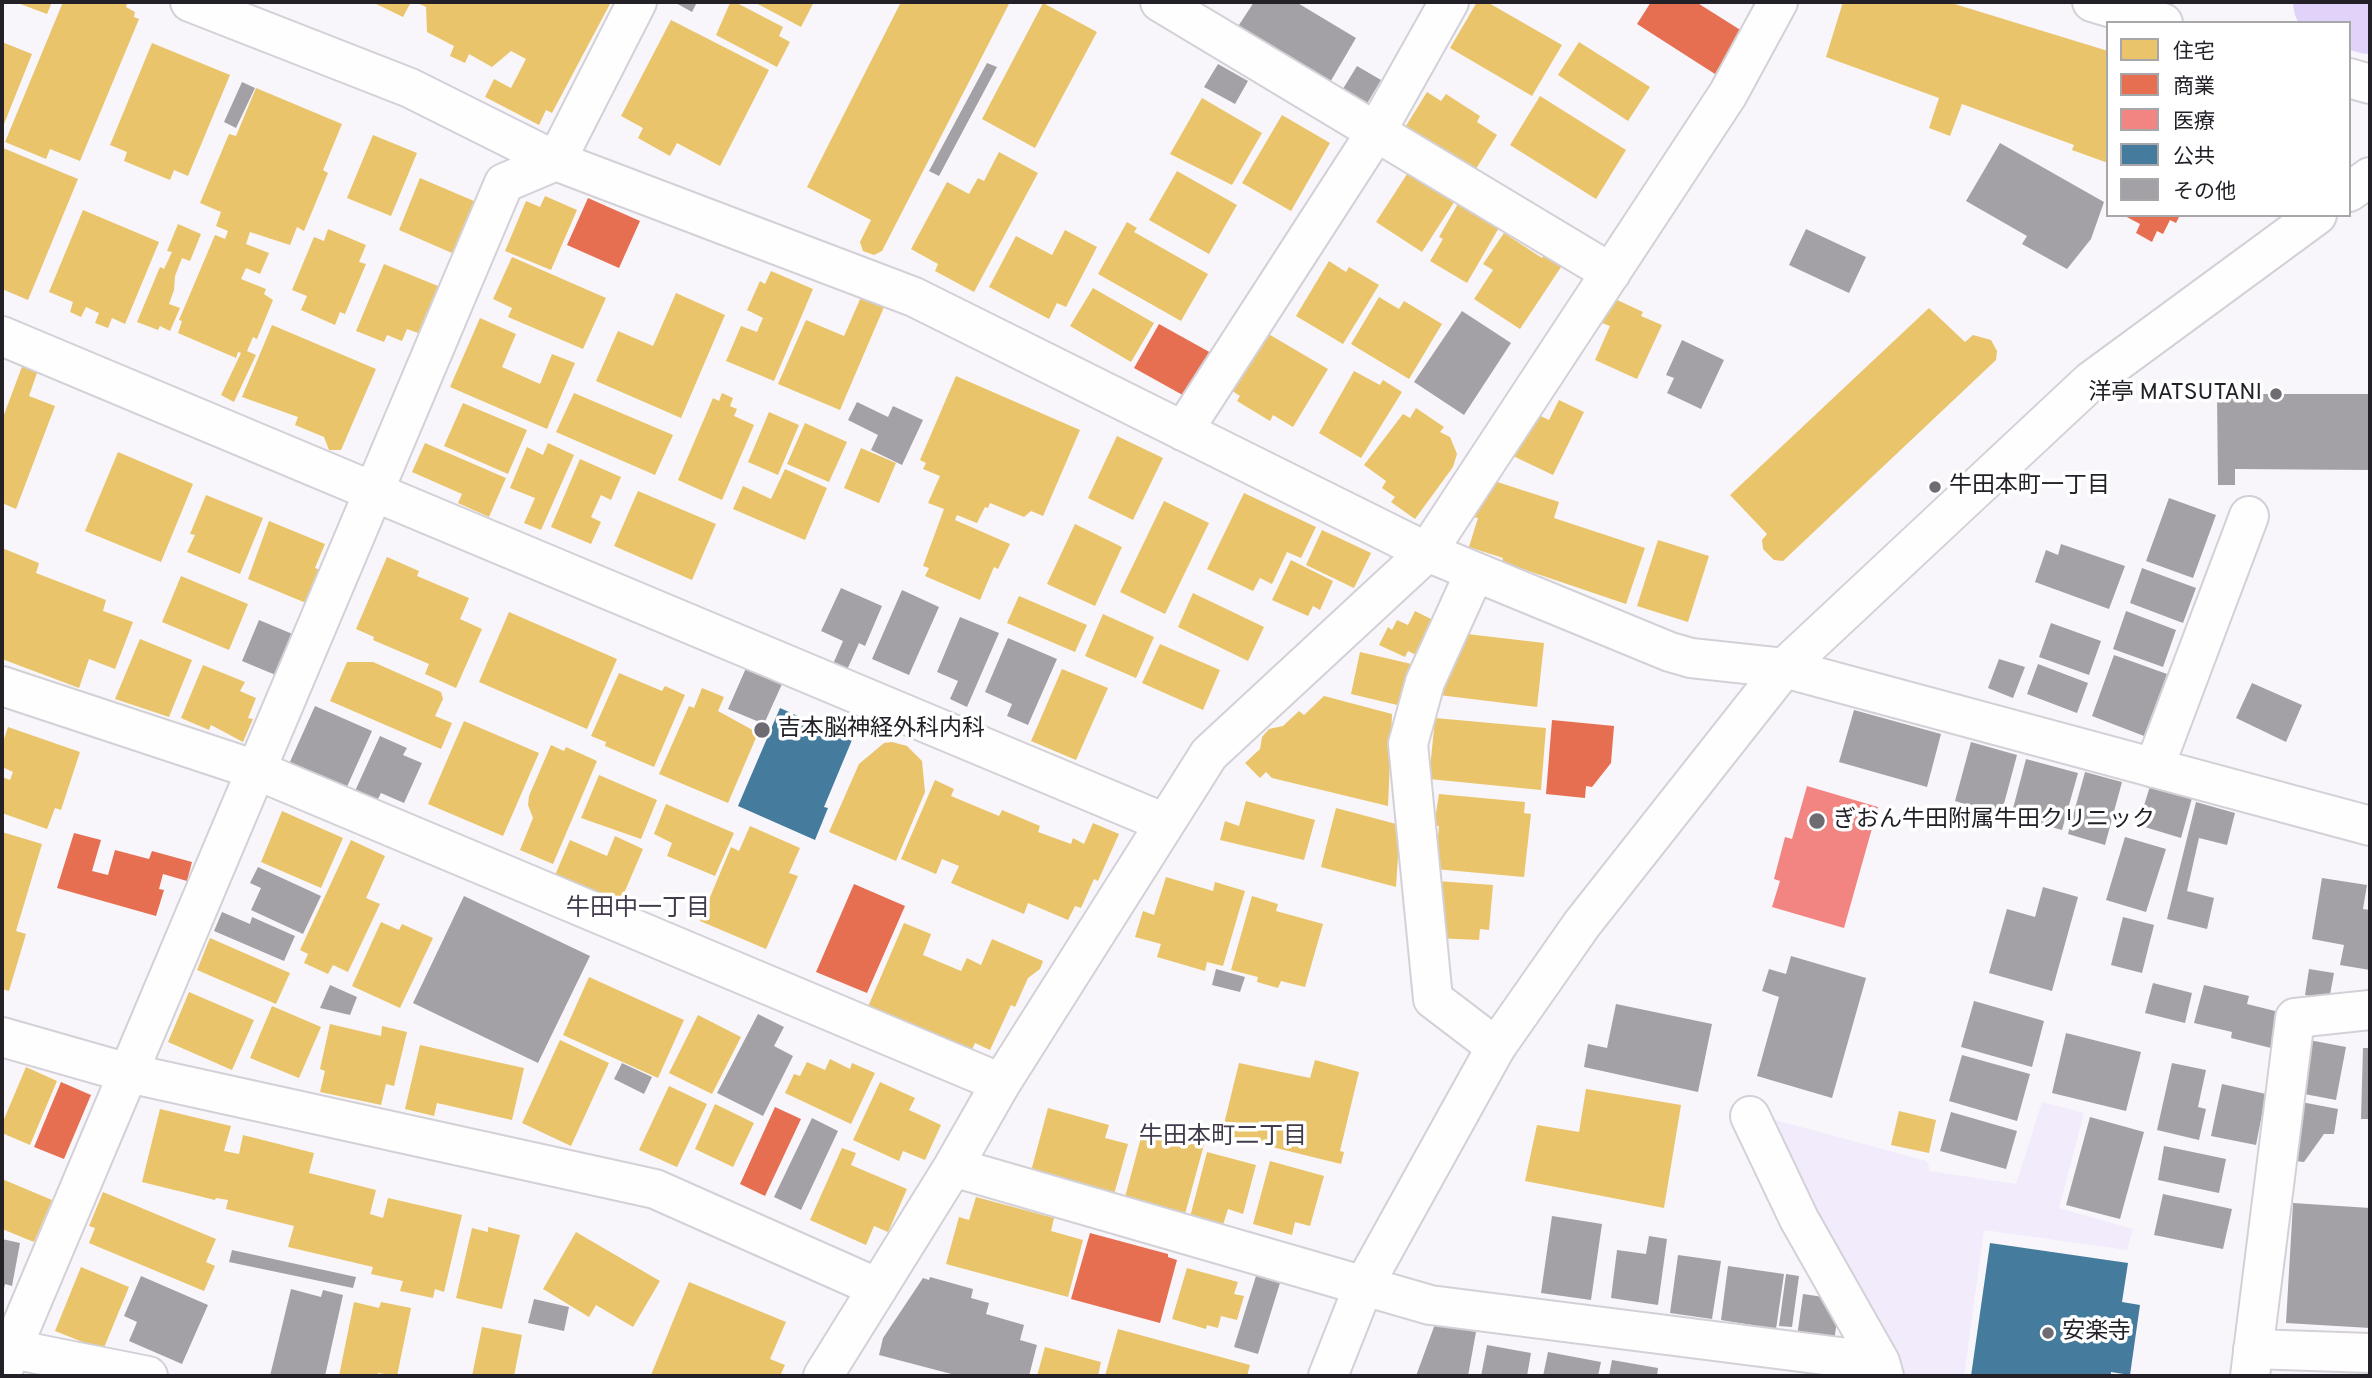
<!DOCTYPE html>
<html>
<head>
<meta charset="utf-8">
<style>
  body { margin:0 }
  #map { position:relative; width:2372px; height:1378px; overflow:hidden; background:#f8f6fa; font-family:Overpass,"Noto Sans JP",sans-serif }
  canvas { display:block }
  .frame { position:absolute; inset:0; border:4px solid #232028; pointer-events:none }
  .legend { position:absolute; left:2106px; top:21px; width:245px; height:196px; box-sizing:border-box; background:#fff; border:2px solid #a7a6a9; margin:0; padding:9px 12px; list-style:none; font-size:21px; color:#232028 }
  .legend li { display:flex; align-items:center; gap:14px; height:35px }
  .legend b { width:35px; border:2px solid #a7a6a9 }
</style>
</head>
<body>
<div id="map">
<canvas width="2372" height="1378"></canvas>
<div class="frame"></div>
<ul class="legend">
<li><b style="height:19px;background:#e9c46a"></b>住宅</li>
<li><b style="height:19px;background:#e76f51"></b>商業</li>
<li><b style="height:19px;background:#f28482"></b>医療</li>
<li><b style="height:19px;background:#457b9d"></b>公共</li>
<li><b style="height:19px;background:#a3a1a5"></b>その他</li>
</ul>
</div>
<script>
const ctx = document.querySelector('canvas').getContext('2d');
ctx.lineJoin = 'round';
function paint(path, color) { ctx.fillStyle = color; ctx.fill(path, 'evenodd'); }
const shape = rows => new Path2D(rows.map(r => 'M' + r).join(''));
function strokePath(path, color, width, dash) { ctx.strokeStyle = color; ctx.lineWidth = width; ctx.lineCap = dash ? 'butt' : 'round'; ctx.setLineDash(dash || []); ctx.stroke(path); }
function label(font, color, halo, rows, align = 'center') {
  ctx.font = font + ' Overpass,"Noto Sans JP",sans-serif'; ctx.lineWidth = 7; ctx.setLineDash([]); ctx.textBaseline = 'middle'; ctx.strokeStyle = halo; ctx.fillStyle = color; for (const [text, x, y, turn = 0] of rows) {
    ctx.save(); ctx.translate(x, y); ctx.rotate((+turn || 0) * Math.PI / 180); ctx.textAlign = isNaN(turn) ? turn : align; if (halo) ctx.strokeText(text, 0, 0); ctx.fillText(text, 0, 0); ctx.restore();
  }
}
paint(shape([
  [2042,1102,2084,1113,2059,1208,2133,1229,2127,1250,1984,1230,1964,1376,1901,1376,1800,1192,1771,1119,1927,1161,1930,1171,2016,1184]
]), '#f1ebfb');
paint(shape([
  [15,2,52,2,47,14],
  [63,2,123,2,127,3,126,7,135,12,134,17,139,19,80,161,50,149,46,159,5,142],
  [372,2,411,2,403,17],
  [415,2,611,2,552,113,546,110,539,125,485,97,494,79,511,88,526,59,511,51,492,67,469,54,465,63,450,56,454,46,427,32,426,7],
  [735,2,783,27,779,36,790,42,777,67,716,35,730,3],
  [754,2,814,2,801,27],
  [901,2,1010,2,882,251,874,255,863,251,860,242,871,220,807,187],
  [1477,2,1487,2,1562,45,1532,96,1450,48],
  [1843,2,1948,2,2108,51,2108,163,2072,150,2074,145,1962,104,1950,136,1929,128,1939,98,1826,57],
  [1043,3,1097,32,1035,148,982,119],
  [671,20,769,70,720,166,677,143,670,156,638,138,643,128,621,116],
  [2,42,32,54,2,129],
  [1579,42,1650,87,1628,121,1558,75],
  [152,43,230,75,188,176,174,170,170,180,124,161,127,152,110,145],
  [256,88,342,124,323,170,328,173,304,231,297,227,290,245,250,232,246,244,269,253,260,274,246,268,241,279,266,289,264,294,273,300,257,339,253,337,247,351,256,355,234,402,221,395,241,353,238,352,236,358,178,333,182,321,179,320,215,235,225,239,228,231,216,226,221,212,200,203,229,134,236,136],
  [1427,92,1441,101,1446,94,1480,116,1477,122,1497,135,1474,172,1404,129],
  [1540,96,1626,150,1596,199,1510,145],
  [1202,98,1262,133,1232,185,1170,154],
  [1282,115,1330,143,1291,211,1242,183],
  [373,135,417,153,391,216,347,198],
  [3,148,78,179,28,300,2,289],
  [999,152,1038,173,974,292,935,271,938,264,911,249,947,182,969,194,978,178,984,181],
  [1411,168,1460,193,1422,252,1376,222],
  [1177,171,1237,205,1209,254,1149,220],
  [420,178,474,201,452,253,399,230],
  [545,196,577,210,551,270,505,251,526,201,540,207],
  [1459,202,1500,226,1467,283,1430,261,1443,239,1439,237],
  [83,210,159,242,125,324,112,318,108,328,95,323,99,313,86,307,81,317,70,312,73,302,49,292],
  [1127,222,1137,228,1134,232,1208,274,1181,321,1098,274],
  [178,224,201,234,190,261,182,258,175,276,174,290,169,304,180,308,170,331,160,326,158,330,137,322,160,267,164,269,172,252,167,251],
  [328,229,366,245,359,262,366,264,345,314,340,312,335,325,301,310,307,296,292,290,314,237,324,241],
  [1065,230,1097,247,1066,307,1057,303,1049,319,989,287,1016,236,1052,255],
  [1504,233,1542,258,1551,243,1569,255,1520,329,1474,299,1493,270,1483,264],
  [512,257,606,298,583,349,508,317,512,308,493,299],
  [1329,261,1346,272,1349,267,1379,285,1343,344,1296,316],
  [384,264,438,286,418,333,407,329,402,341,387,335,384,342,356,331],
  [771,271,813,289,774,381,726,361,741,326,757,332,763,318,747,310,760,281,765,284],
  [1093,288,1154,323,1131,362,1070,326],
  [676,293,725,315,681,418,596,381,618,331,653,346],
  [861,297,884,307,840,410,778,384,806,320,844,336],
  [1379,297,1399,309,1404,301,1442,324,1409,379,1351,344],
  [1613,298,1643,312,1641,316,1662,325,1637,379,1595,360,1610,326,1602,323],
  [1929,308,1965,342,1973,335,1991,340,1997,351,1996,360,1783,561,1774,560,1763,549,1762,540,1767,534,1730,495],
  [480,318,516,334,502,367,540,384,552,354,575,363,547,429,450,387],
  [272,325,376,369,341,450,329,450,324,437,295,425,298,417,242,397],
  [1260,329,1328,369,1293,427,1273,415,1270,421,1237,401,1240,396,1225,386],
  [23,364,38,370,29,396,55,406,16,509,2,503,2,420],
  [1354,371,1380,385,1383,380,1402,392,1361,458,1319,433],
  [956,376,1080,430,1043,516,1031,511,1024,517,990,503,988,508,985,507,977,523,957,515,955,520,1010,544,998,569,994,567,980,600,925,576,929,568,923,566,944,509,928,503,940,476,923,469,926,463,920,460],
  [574,393,673,435,655,475,556,432],
  [722,393,733,398,730,406,737,409,734,416,754,425,722,500,678,480,713,398,719,401],
  [1559,400,1584,412,1553,475,1511,455,1532,412,1549,420],
  [463,403,527,430,508,474,444,446],
  [1416,408,1444,427,1440,432,1450,437,1457,454,1453,467,1415,519,1391,502,1395,497,1382,488,1386,481,1364,465,1403,414,1410,418],
  [769,412,799,425,778,475,748,462],
  [805,423,847,442,829,482,787,464],
  [1117,436,1163,458,1133,520,1088,498],
  [425,443,506,478,489,517,458,503,462,494,412,472],
  [548,443,574,455,541,530,524,523,535,498,510,488,527,447,543,455],
  [861,448,896,463,879,503,844,488],
  [118,452,193,484,161,562,85,531],
  [580,459,621,477,611,500,601,495,591,517,601,522,591,544,551,527],
  [785,469,827,488,805,540,733,509,743,486,771,499],
  [1485,478,1559,502,1554,518,1645,548,1626,604,1502,562,1503,558,1469,547,1478,518,1473,517],
  [638,491,716,524,692,580,614,546],
  [1244,493,1316,527,1301,558,1287,552,1272,584,1260,578,1253,591,1207,569],
  [206,495,263,518,240,574,187,552,195,535,190,534],
  [1164,501,1209,523,1165,614,1120,592],
  [269,521,325,544,315,568,320,570,306,603,248,579],
  [1075,524,1122,547,1095,606,1047,584],
  [1322,530,1371,553,1354,588,1306,565],
  [1658,540,1709,556,1688,622,1637,606],
  [2,548,39,563,36,573,106,600,103,611,133,622,115,669,89,659,79,688,2,659],
  [387,557,419,571,417,576,469,598,460,619,482,629,456,688,425,674,429,664,373,640,374,637,356,629],
  [1291,560,1333,581,1320,610,1313,606,1308,616,1272,600],
  [181,576,248,604,229,650,162,622],
  [1193,593,1264,627,1248,661,1178,627],
  [1019,596,1087,625,1075,652,1007,623],
  [1415,611,1439,623,1422,658,1408,651,1405,657,1379,645,1388,627,1392,630,1397,620,1408,625],
  [509,612,617,659,587,729,479,682],
  [1103,614,1154,637,1136,678,1085,656],
  [1467,634,1544,643,1537,707,1439,695],
  [140,639,192,660,169,717,115,699],
  [1160,644,1220,670,1203,710,1142,683],
  [1360,652,1420,666,1410,708,1351,694],
  [347,662,373,662,441,692,443,699,435,716,452,723,441,749,330,701],
  [203,665,245,682,240,691,256,698,248,718,253,719,243,742,211,725,209,730,181,718],
  [1062,669,1108,688,1076,760,1031,741],
  [619,673,662,691,665,686,685,695,654,767,605,746,606,742,591,736],
  [702,688,724,697,718,711,758,733,728,803,659,774,689,706,694,708],
  [1324,696,1392,714,1388,806,1272,778,1266,772,1260,778,1245,763,1260,749,1262,737,1269,729,1283,726,1299,711,1304,715],
  [1435,718,1546,728,1541,790,1429,779],
  [464,721,539,753,503,836,428,804],
  [8,727,80,752,61,810,55,808,47,829,2,813,2,777,10,780,13,772,2,767,2,745],
  [892,742,907,746,922,761,925,792,896,861,829,832,859,764,884,743],
  [551,745,564,751,566,747,597,761,553,864,520,850,533,818,528,805,529,796],
  [599,775,657,800,641,839,581,818],
  [935,780,954,789,951,796,999,816,1002,810,1040,826,1038,832,1071,844,1073,838,1084,844,1093,823,1119,834,1098,881,1094,879,1081,908,1075,906,1068,920,1028,903,1024,914,951,883,959,866,942,859,936,874,901,859],
  [1439,794,1525,802,1524,813,1531,814,1524,877,1435,869,1439,826,1434,826],
  [1246,801,1315,820,1304,860,1220,840,1225,821,1239,826],
  [666,804,734,833,715,876,667,856,672,843,654,834],
  [1336,808,1400,825,1396,887,1321,867],
  [282,811,343,838,321,888,261,862],
  [750,826,800,848,789,873,798,876,766,949,700,921,731,847,739,851],
  [2,832,42,844,16,931,26,934,9,991,2,989],
  [615,836,643,849,619,905,553,880,570,840,607,856],
  [351,840,385,856,366,898,380,904,348,972,333,965,328,974,304,963,308,954,300,950],
  [1166,877,1213,891,1215,882,1245,891,1223,966,1207,962,1205,971,1157,957,1161,944,1135,937,1143,911,1154,915],
  [1437,881,1493,885,1489,930,1480,929,1479,940,1435,938],
  [1252,896,1278,904,1276,911,1323,924,1305,987,1281,981,1278,988,1257,982,1258,977,1231,970],
  [381,922,399,930,402,924,433,938,400,1008,352,986],
  [904,923,931,934,923,955,961,971,967,958,981,965,992,939,1043,961,1040,969,1028,978,1015,1007,1011,1005,990,1050,975,1043,969,1056,864,1016],
  [210,938,290,973,276,1004,197,970],
  [589,977,684,1020,658,1078,563,1035],
  [189,992,254,1020,232,1070,168,1042],
  [272,1006,321,1027,299,1078,250,1058],
  [698,1015,741,1037,712,1094,669,1073],
  [330,1024,381,1036,382,1026,407,1032,394,1086,386,1084,381,1105,320,1092,325,1071,320,1069],
  [560,1040,609,1063,571,1146,522,1123],
  [420,1045,524,1068,512,1120,437,1103,434,1116,405,1109],
  [830,1059,850,1069,852,1063,875,1073,851,1124,785,1093,794,1074,800,1076,807,1062,825,1070],
  [1315,1060,1359,1072,1340,1151,1344,1152,1341,1164,1227,1136,1230,1125,1224,1124,1239,1063,1310,1078],
  [26,1067,57,1081,30,1145,2,1133,2,1124],
  [880,1082,915,1098,909,1110,941,1125,925,1160,903,1151,899,1161,853,1140],
  [669,1086,707,1104,677,1167,639,1150],
  [1586,1089,1681,1105,1664,1208,1525,1181,1537,1125,1579,1132],
  [715,1104,754,1123,733,1167,695,1149],
  [1048,1108,1109,1125,1105,1138,1128,1144,1113,1198,1030,1175],
  [160,1109,231,1126,224,1151,239,1154,243,1135,314,1153,309,1173,376,1190,370,1214,383,1218,388,1198,462,1215,444,1292,435,1289,433,1298,400,1291,403,1281,371,1274,373,1267,288,1247,294,1226,226,1209,228,1200,216,1198,215,1200,142,1182],
  [1899,1111,1936,1120,1929,1153,1891,1145],
  [1142,1134,1179,1144,1181,1135,1205,1141,1185,1214,1125,1197],
  [842,1148,856,1153,851,1165,907,1189,888,1232,874,1226,866,1245,810,1220],
  [1207,1152,1256,1165,1243,1214,1228,1209,1223,1225,1190,1217],
  [1270,1161,1324,1176,1310,1226,1295,1222,1292,1235,1253,1224],
  [2,1179,52,1200,34,1242,2,1229],
  [103,1192,216,1239,206,1262,215,1266,204,1291,89,1243,95,1228,89,1226],
  [976,1197,1054,1218,1051,1231,1083,1240,1068,1297,946,1264,959,1217,969,1220],
  [488,1227,520,1235,502,1309,456,1298,472,1228,488,1232],
  [576,1232,660,1281,633,1327,596,1305,589,1317,543,1289],
  [81,1267,129,1287,103,1350,55,1331],
  [1187,1268,1238,1282,1234,1294,1244,1296,1237,1320,1221,1316,1218,1328,1207,1325,1206,1329,1172,1319],
  [689,1282,786,1322,770,1359,785,1365,780,1376,651,1375],
  [354,1302,379,1308,381,1302,411,1308,397,1376,378,1373,377,1376,339,1376],
  [482,1327,522,1335,514,1376,472,1376],
  [1118,1329,1250,1365,1247,1376,1105,1376],
  [1045,1347,1101,1362,1098,1376,1037,1376]
]), '#e9c46a');
paint(shape([
  [1651,2,1696,2,1742,31,1715,74,1637,24],
  [588,198,640,221,619,268,567,245],
  [2123,215,2180,215,2176,223,2170,220,2163,234,2157,231,2152,242,2136,233,2140,224],
  [1159,324,1213,354,1188,398,1134,368],
  [1552,720,1614,726,1611,763,1592,787,1586,786,1585,798,1546,794],
  [74,833,101,840,92,871,108,875,115,850,149,859,152,851,192,862,187,881,163,874,159,889,164,890,156,916,57,888],
  [854,884,905,906,867,993,816,972],
  [61,1082,91,1095,64,1159,34,1147],
  [775,1107,801,1119,765,1196,740,1184],
  [1090,1233,1168,1254,1168,1257,1177,1260,1160,1323,1071,1299]
]), '#e76f51');
paint(shape([
  [1807,786,1878,807,1844,928,1772,907,1780,881,1774,879,1785,837,1792,839]
]), '#f28482');
paint(shape([
  [780,708,852,740,824,807,828,808,815,840,738,806],
  [1990,1243,2128,1263,2122,1302,2140,1305,2130,1375,2111,1372,2111,1376,1971,1376]
]), '#457b9d');
strokePath(shape([
  [2335,2,2370,12]
]), '#e1d2f9', 84);
paint(shape([
  [674,2,697,2,692,12],
  [1254,2,1296,2,1356,38,1329,84,1237,28],
  [987,63,997,67,939,176,929,171],
  [1218,64,1248,81,1235,104,1204,87],
  [1357,66,1381,80,1365,107,1341,92],
  [242,82,255,88,236,128,224,122],
  [2000,143,2104,202,2091,239,2067,269,2022,244,2027,236,1966,201],
  [1806,229,1866,257,1849,293,1789,265],
  [1462,311,1511,343,1464,415,1414,382],
  [1682,340,1724,360,1701,409,1667,393,1674,378,1666,375],
  [2217,394,2370,394,2370,470,2235,469,2235,485,2218,485],
  [857,402,888,417,893,406,923,420,902,465,871,450,878,435,848,420],
  [2169,498,2216,515,2193,578,2146,561],
  [2061,544,2125,566,2109,609,2035,582,2046,550,2058,555],
  [2142,568,2196,588,2183,623,2130,603],
  [841,588,882,606,865,646,859,643,847,670,833,664,843,641,821,631],
  [902,590,939,607,909,675,872,659],
  [2126,611,2176,630,2163,667,2113,649],
  [960,617,999,633,967,707,950,699,958,681,937,672],
  [259,620,295,635,278,676,242,661],
  [2051,623,2101,641,2089,675,2039,657],
  [1008,638,1057,659,1028,725,1007,716,1012,704,985,692],
  [2114,655,2167,674,2144,736,2092,716],
  [1999,659,2025,667,2013,698,1988,688],
  [2038,664,2088,683,2077,713,2027,694],
  [746,668,782,684,764,724,728,709],
  [2252,683,2302,705,2286,742,2236,718],
  [315,706,372,731,346,789,289,764],
  [1854,710,1941,734,1927,787,1839,762],
  [380,736,407,748,403,755,422,763,404,803,381,793,377,801,355,791],
  [1971,742,2017,755,2001,815,1955,801],
  [2026,759,2078,773,2062,830,2011,816],
  [2085,772,2122,782,2105,845,2068,834],
  [2150,786,2192,798,2181,838,2138,825],
  [2196,802,2235,813,2227,845,2199,838,2187,891,2214,898,2207,929,2167,919],
  [2125,837,2166,849,2146,912,2106,900],
  [258,867,321,896,303,934,251,910,261,888,250,883],
  [2322,878,2367,885,2363,909,2370,910,2370,970,2340,965,2344,945,2312,939],
  [2043,887,2078,897,2052,991,1989,973,2007,909,2035,917],
  [464,896,590,956,538,1063,413,1003],
  [222,912,250,924,252,917,295,936,284,961,214,931],
  [2123,917,2154,925,2142,973,2111,965],
  [1791,956,1866,978,1832,1098,1757,1076,1779,997,1762,991,1769,969,1786,974],
  [1216,969,1245,977,1240,992,1212,985],
  [2309,969,2334,973,2329,1000,2305,995],
  [2153,983,2192,993,2185,1023,2145,1013],
  [330,985,357,997,350,1015,320,1008],
  [2204,985,2249,996,2247,1004,2279,1012,2271,1048,2231,1038,2232,1032,2194,1023],
  [1974,1001,2044,1021,2032,1067,1961,1047],
  [1616,1004,1712,1024,1698,1092,1584,1067,1588,1044,1607,1048],
  [758,1014,784,1027,774,1046,793,1056,763,1116,717,1093],
  [2066,1033,2141,1052,2126,1111,2052,1093],
  [2309,1040,2346,1047,2336,1100,2299,1093],
  [2363,1048,2370,1048,2370,1119,2361,1119],
  [1962,1055,2030,1074,2017,1121,1949,1101],
  [622,1063,652,1077,644,1094,614,1079],
  [2172,1063,2206,1070,2198,1107,2206,1109,2199,1140,2157,1130],
  [2222,1084,2266,1094,2256,1145,2211,1136],
  [2296,1101,2338,1109,2334,1134,2324,1134,2304,1162,2286,1160],
  [1951,1112,2017,1131,2006,1169,1940,1151],
  [2090,1117,2144,1132,2120,1219,2066,1205],
  [812,1118,838,1131,801,1210,774,1197],
  [2164,1146,2226,1159,2219,1193,2158,1180],
  [2163,1194,2232,1209,2223,1249,2154,1235],
  [2293,1203,2370,1208,2370,1328,2286,1323],
  [1552,1216,1602,1224,1591,1300,1541,1293],
  [1649,1236,1667,1239,1658,1305,1611,1298,1617,1250,1646,1254],
  [2,1239,20,1243,12,1286,5,1284,3,1294],
  [232,1250,356,1277,353,1288,229,1262],
  [1678,1255,1721,1261,1712,1319,1670,1313],
  [1728,1266,1784,1274,1776,1329,1721,1320],
  [1786,1274,1799,1276,1792,1327,1779,1326],
  [141,1276,208,1305,182,1364,129,1341,137,1322,124,1316],
  [1256,1276,1280,1283,1258,1354,1234,1347],
  [930,1277,973,1289,971,1298,989,1303,986,1314,1024,1325,1020,1340,1037,1345,1029,1376,959,1376,879,1355,883,1338,923,1278,929,1280],
  [291,1289,321,1297,323,1290,343,1295,325,1376,270,1376],
  [1803,1294,1830,1298,1838,1312,1833,1350,1796,1344],
  [534,1299,569,1307,564,1331,528,1323],
  [1435,1324,1476,1332,1468,1376,1416,1376],
  [1487,1345,1531,1353,1527,1376,1481,1376],
  [1548,1352,1601,1362,1598,1376,1543,1376],
  [1612,1360,1658,1368,1657,1376,1609,1376]
]), '#a3a1a5');
const street = shape([
  [190,2,410,88,556,161,914,297,1427,552,1670,652,1691,658,1784,668,2370,826],
  [1160,2,1611,273],
  [2092,2,2163,23],
  [2349,78,2370,84],
  [2,336,1165,823],
  [1183,431,1376,132,1449,2],
  [1475,572,1425,682,1408,744,1433,999,1496,1047],
  [2,686,256,770,1001,1083],
  [2154,768,2249,516],
  [2,1037,128,1073,655,1189,878,1288],
  [1750,1116,1799,1219,1880,1362,1884,1376],
  [953,1167,1430,1305,1880,1362],
  [2,1347,148,1376],
  [2253,1349,2370,1353],
  [2,1372,504,183,556,161,637,2],
  [823,1376,953,1167,1001,1083,1209,754,1427,552,1728,94,1778,2],
  [2250,1376,2295,1018,2370,1010]
]);
const secondary = shape([
  [2349,192,2370,177],
  [1328,1376,1364,1285,1496,1047,1582,924,1784,668,2091,381,2317,215]
]);
strokePath(street, '#d3d1d7', 42);
strokePath(secondary, '#d3d1d7', 42);
strokePath(street, '#fefefe', 38);
strokePath(secondary, '#fefefe', 38);
for (const [x, y, r, color] of [
  [2276,394,7,"#6e6b72"],
  [1935,487,7,"#6e6b72"],
  [762,730,9,"#6e6b72"],
  [1817,821,9,"#6e6b72"],
  [2048,1333,7,"#6e6b72"]
]) { const dot = new Path2D(); dot.arc(x, y, r, 0, 2 * Math.PI); ctx.fillStyle = color; ctx.fill(dot); strokePath(dot, '#fff', 2.5); }
label('23px', '#232028', '#fff', [
  ["洋亭 MATSUTANI",2262,394,"right"],
  ["牛田本町一丁目",1949,487],
  ["吉本脳神経外科内科",778,730],
  ["ぎおん牛田附属牛田クリニック",1833,821],
  ["安楽寺",2062,1333]
], 'left');
label('24px', '#413b4b', '#fff', [
  ["牛田中一丁目",638,910],
  ["牛田本町二丁目",1223,1138]
]);
</script>
</body>
</html>
